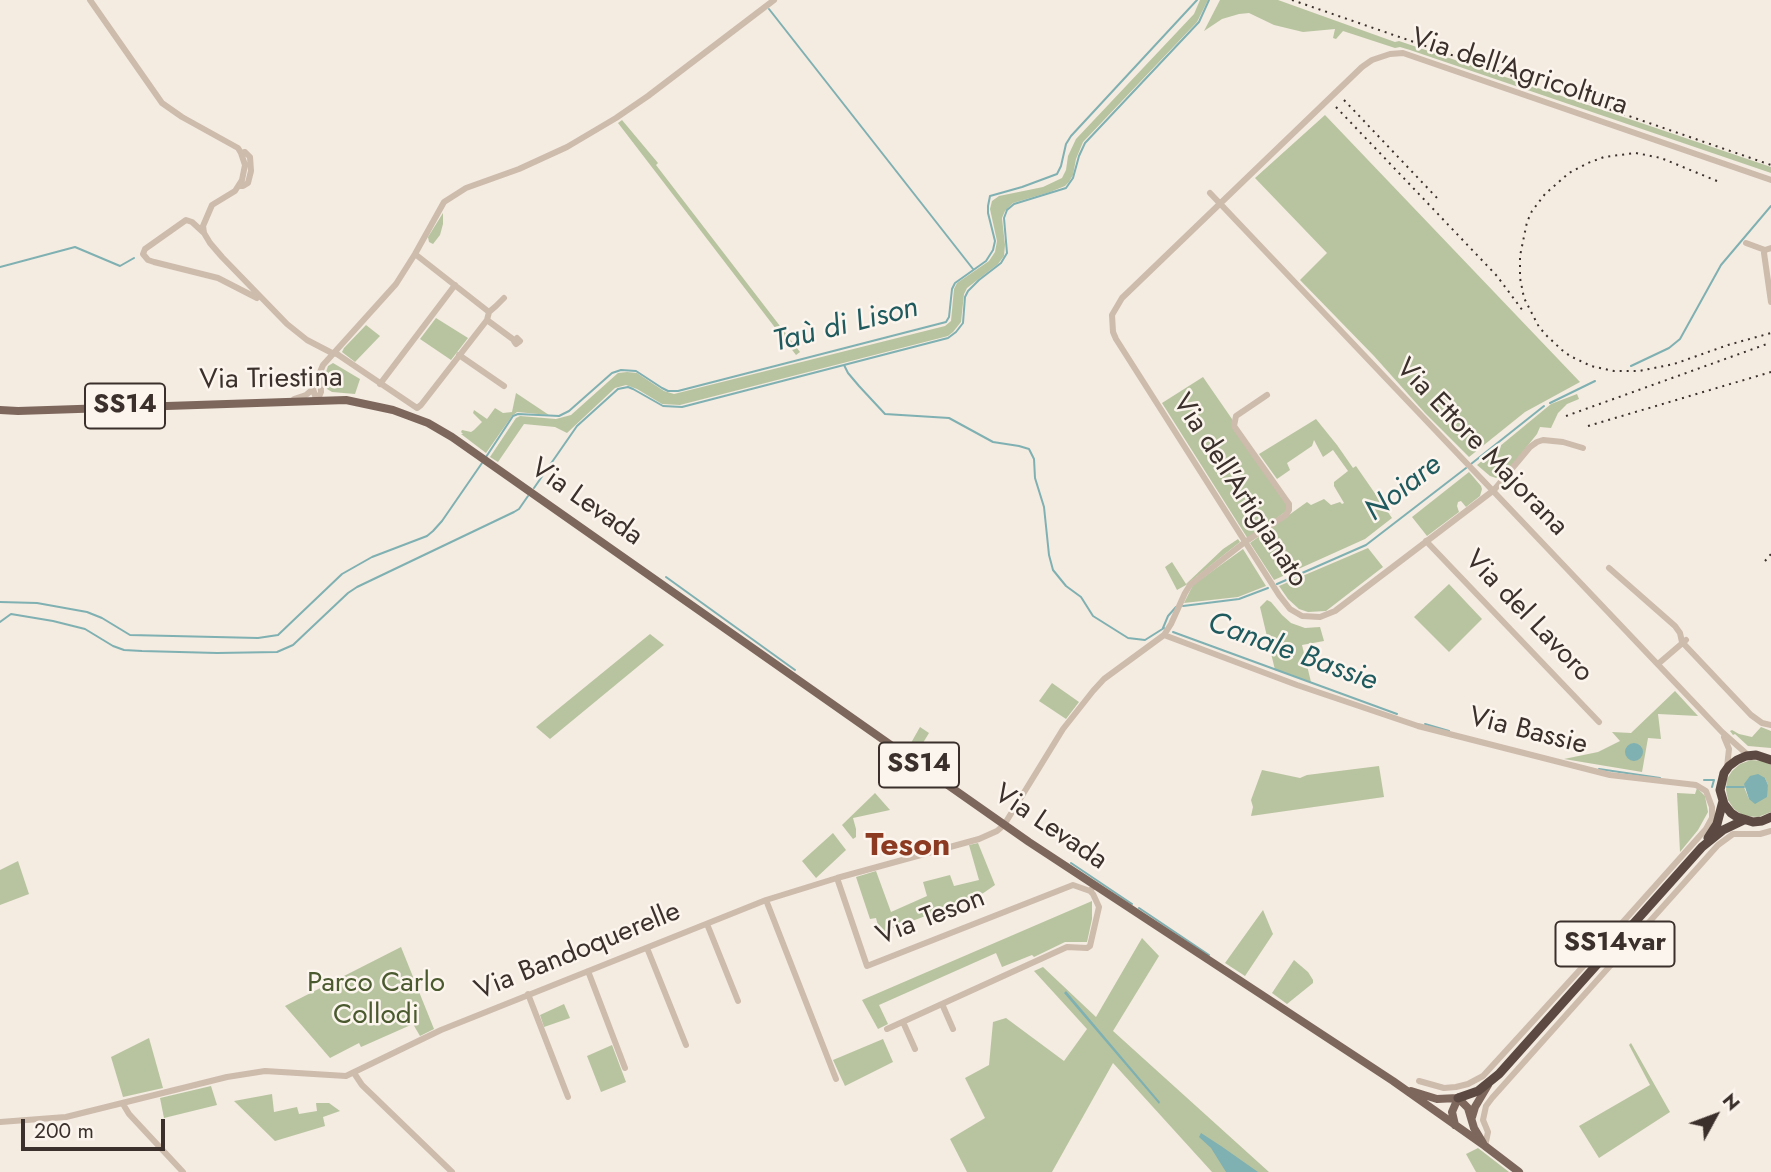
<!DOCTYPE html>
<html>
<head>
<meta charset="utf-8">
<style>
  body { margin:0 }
  #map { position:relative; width:1771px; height:1172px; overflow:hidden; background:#f4ebe1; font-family:Jost,sans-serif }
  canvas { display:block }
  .north { position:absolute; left:1680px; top:1081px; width:70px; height:70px; -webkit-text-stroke:5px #fbf5ee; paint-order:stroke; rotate:49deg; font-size:19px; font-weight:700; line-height:28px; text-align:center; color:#3b302b }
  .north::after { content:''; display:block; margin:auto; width:24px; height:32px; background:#3b302b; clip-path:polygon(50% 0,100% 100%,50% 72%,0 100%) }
  .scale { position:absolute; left:21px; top:1119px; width:144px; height:32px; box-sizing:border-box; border:4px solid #3b302b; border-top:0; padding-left:9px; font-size:21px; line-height:24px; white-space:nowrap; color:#3b302b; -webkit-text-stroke:5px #fbf5ee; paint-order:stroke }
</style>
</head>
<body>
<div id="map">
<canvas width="1771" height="1172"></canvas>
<div class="north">N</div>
<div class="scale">200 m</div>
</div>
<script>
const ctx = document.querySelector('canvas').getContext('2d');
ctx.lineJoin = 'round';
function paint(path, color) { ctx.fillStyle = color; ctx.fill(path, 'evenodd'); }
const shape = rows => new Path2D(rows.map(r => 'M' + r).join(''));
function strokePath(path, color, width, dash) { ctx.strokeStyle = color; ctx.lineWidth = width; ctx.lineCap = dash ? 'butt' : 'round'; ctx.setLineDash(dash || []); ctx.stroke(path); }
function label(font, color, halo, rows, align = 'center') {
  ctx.font = font + ' Jost,sans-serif'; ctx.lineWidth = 5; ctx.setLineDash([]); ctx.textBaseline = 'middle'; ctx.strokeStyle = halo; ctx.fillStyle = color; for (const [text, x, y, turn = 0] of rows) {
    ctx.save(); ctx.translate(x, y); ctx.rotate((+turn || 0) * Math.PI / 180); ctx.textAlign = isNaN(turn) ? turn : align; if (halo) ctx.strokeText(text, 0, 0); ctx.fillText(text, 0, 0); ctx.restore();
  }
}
paint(shape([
  [1200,0,1208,0,1197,22,1083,142,1076,159,1073,175,1069,182,1065,186,1050,192,1013,203,1005,211,1002,218,1005,245,1004,256,998,264,967,288,964,294,961,322,953,332,948,336,680,405,662,404,637,389,626,385,615,388,567,433,555,427,524,424,498,462,490,457,516,418,520,416,556,419,571,415,618,373,627,372,637,373,664,391,674,394,945,326,951,321,954,289,957,283,989,261,995,252,997,241,990,209,992,201,999,196,1043,187,1062,178,1066,170,1068,156,1076,139,1194,14],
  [1220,0,1278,0,1395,42,1399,41,1771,167,1771,173,1410,50,1400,47,1395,48,1343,31,1336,39,1333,38,1335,29,1303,32,1274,25,1249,13,1239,14,1222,19,1204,31],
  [1325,115,1580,382,1525,412,1469,457,1425,413,1374,356,1300,280,1327,253,1255,178],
  [622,120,658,163,656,165,800,352,796,355,618,123],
  [443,213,443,224,440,235,433,244,429,242,428,237],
  [436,318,468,338,451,360,420,339],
  [366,325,380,336,355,362,342,352,344,348],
  [333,363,360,379,355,394,332,392,327,389,324,378,328,366],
  [1203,377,1232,419,1232,425,1288,507,1285,512,1248,539,1162,403],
  [516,393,549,415,517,412,512,416,486,453,461,434,463,434,461,432,462,430,471,432,474,430,482,422,473,413,474,410,487,419,495,408,503,413,512,412],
  [1577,394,1579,399,1567,404,1558,413,1551,428,1540,427,1537,434,1504,475,1496,478,1490,476,1477,465,1551,404],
  [1316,419,1337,445,1353,468,1356,466,1392,518,1365,539,1274,580,1250,543,1307,502,1311,505,1324,499,1331,505,1340,502,1342,504,1344,503,1334,486,1334,482,1348,471,1333,450,1323,457,1314,440,1312,446,1287,463,1290,470,1277,479,1259,454],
  [1469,472,1481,486,1482,489,1480,496,1466,507,1461,501,1458,502,1457,506,1459,512,1427,536,1412,517],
  [1238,539,1240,542,1186,585,1177,590,1165,567,1172,562,1186,584,1223,549],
  [1368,548,1383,567,1326,611,1308,612,1299,609,1288,599,1279,586],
  [1243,549,1266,586,1238,597,1184,603,1193,585],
  [1449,584,1482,619,1449,652,1414,617],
  [1267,600,1271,602,1282,615,1291,623,1305,628,1320,627,1324,641,1302,645,1311,682,1275,670,1260,607],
  [650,634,664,645,550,739,536,727],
  [1052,683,1079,702,1066,719,1039,701],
  [1675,691,1698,716,1658,714,1661,739,1648,738,1642,772,1564,759,1598,752,1620,741,1612,732,1631,733],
  [920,727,929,733,915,756,907,750],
  [1761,727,1771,731,1771,748,1748,746,1735,734,1733,735,1730,731,1732,730,1739,734,1752,737],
  [1751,760,1763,761,1771,765,1771,812,1758,817,1744,816,1734,809,1728,800,1726,790,1727,779,1732,771,1740,764],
  [1765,778,1768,785,1767,789,1749,799,1744,787],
  [1379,766,1384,797,1251,816,1253,807,1251,800,1262,770,1300,778,1307,775],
  [1697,788,1705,796,1708,812,1698,830,1680,852,1677,793,1695,794],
  [875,793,890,810,853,818,856,829,856,837,853,839,842,825],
  [833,833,846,850,816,878,802,861],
  [978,843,995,885,979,896,880,933,876,918,870,919,856,877,876,871,891,912,927,896,923,882,950,875,954,886,979,880,969,845],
  [18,861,29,894,0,905,0,870],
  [1092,901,1092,919,1087,942,1065,942,1034,957,1032,955,1002,967,996,953,879,1005,888,1024,878,1029,862,1000],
  [1263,910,1273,934,1245,976,1225,963],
  [1142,938,1159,956,1113,1031,1269,1172,1212,1172,1113,1063,1052,1172,967,1172,950,1139,985,1118,965,1078,989,1065,993,1022,1006,1018,1064,1061,1087,1029,1034,971,1043,967,1096,1017],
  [401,947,434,1029,420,1036,413,1024,361,1047,359,1043,330,1058,285,1006],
  [1294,960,1308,972,1313,980,1313,983,1287,1004,1272,993],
  [564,1004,570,1018,544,1027,540,1015],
  [149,1038,163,1088,123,1097,111,1057],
  [883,1039,893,1062,845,1086,833,1060],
  [1631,1043,1670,1112,1599,1158,1579,1126,1650,1085,1629,1045],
  [612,1045,626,1082,601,1092,587,1056],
  [211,1086,217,1105,164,1118,160,1098],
  [272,1094,274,1112,297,1107,299,1114,317,1111,316,1103,329,1103,340,1111,323,1117,325,1126,275,1141,234,1101],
  [1478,1148,1509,1172,1476,1172,1466,1154]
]), '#b8c4a0');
paint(shape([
  '1625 752a9 9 0 1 1 18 0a9 9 0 1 1-18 0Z',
  [1758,774,1765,778,1768,785,1767,797,1755,804,1749,799,1744,784,1750,776],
  [1066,991,1160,1102,1159,1104,1064,993],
  [1201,1133,1221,1146,1258,1172,1226,1172,1211,1148,1199,1137]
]), '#7fb0b2');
strokePath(shape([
  [769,9,973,269],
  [0,267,75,247,120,266,134,258],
  [844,365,848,373,859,386,885,414,949,418,993,442,1019,446,1029,449,1034,459,1035,478,1044,507,1049,555,1053,570,1066,586,1081,597,1093,616,1128,638,1145,640,1164,628],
  [1631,366,1669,348,1680,339,1721,265,1771,206],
  [1550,403,1595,381],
  [486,457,513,416,518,414,559,416,569,411,612,373,621,370,636,371,662,388,668,391,678,391,946,322,949,317,952,289,955,283,986,261,993,250,995,241,988,213,988,206,990,196,1022,187,1057,174,1061,166,1066,144,1071,136,1197,0],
  [1471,464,1544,406],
  [534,488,577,426,618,389,628,387,633,389,663,406,682,407,948,338,956,332,963,323,965,297,968,291,979,280,1001,263,1007,253,1004,218,1007,210,1014,204,1066,188,1073,178,1079,156,1085,143,1199,22,1209,0],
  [666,577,795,670],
  [1277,584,1366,545,1466,468],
  [0,602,37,603,87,612,102,618,130,635,258,638,278,635,342,574,372,557,427,536,433,531,442,521,482,463],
  [1183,606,1239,599,1268,588],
  [0,622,11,614,53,621,85,629,113,646,124,650,142,651,217,653,277,652,293,645,348,593,357,587,514,512,519,509,528,496],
  [1163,628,1168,616,1176,607],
  [1173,632,1397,714],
  [1425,724,1449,731],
  [1599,769,1660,778],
  [1704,780,1714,780,1712,787],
  [1727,787,1744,787],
  [1071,863,1132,904],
  [1139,908,1209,955]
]), '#7fb0b2', 2);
strokePath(shape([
  [90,0,162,103,182,117,238,148,241,153,245,165,242,180,235,191,212,205,203,226,204,233,210,243,222,257,287,324,307,340,332,353,337,354,417,408,421,405,487,320,489,312],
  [240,186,243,186,248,183,251,171,250,157,245,152,241,153],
  [1210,193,1722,732,1749,756],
  [204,233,192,222,186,220,145,249,143,254,148,260,154,262,218,278,257,298],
  [1746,243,1765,250],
  [1771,248,1765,250,1764,253,1771,302],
  [415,254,489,312],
  [489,312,496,306,504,298],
  [487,320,514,340],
  [517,338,520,341,516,344,514,341,517,338],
  [459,355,504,386],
  [380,384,455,285],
  [294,399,306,395,313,389],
  [317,402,313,389,323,365,396,284,415,254,444,202,466,188,519,169,567,147,616,118,648,96,774,0],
  [317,402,321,392,320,372],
  [1583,448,1563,442,1543,440,1537,442,1530,447,1494,490,1335,611,1320,617,1302,616,1290,609,1279,595,1116,339,1113,332,1112,315,1122,298,1362,67,1372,60,1390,54,1403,53,1771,180],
  [1426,541,1599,722],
  [1609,568,1675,626,1680,633,1682,642,1751,715,1762,723,1771,725],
  [1164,635,1297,685,1418,726,1610,775,1696,785,1706,791,1712,807,1712,818,1706,829,1588,961,1483,1076,1468,1084,1456,1087,1444,1088,1419,1081],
  [1658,664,1686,640],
  [1724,737,1729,749,1727,767],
  [837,878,867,966,1073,885,1090,891,1094,886],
  [766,900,836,1079],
  [707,924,738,1001],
  [647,948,686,1045],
  [588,971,625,1068],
  [528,994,568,1097],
  [942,1004,953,1029],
  [903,1022,915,1049],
  [887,1029,1067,947,1087,948,1090,946,1099,907,1093,894,1090,891],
  [354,1073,362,1085,452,1172],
  [123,1104,129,1114,183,1172],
  [0,1122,66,1117,227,1077,265,1071,346,1076,441,1030,766,900,837,878,979,839,997,831,1004,825,1063,729,1093,691,1104,679,1164,635,1171,624,1185,593,1190,585,1245,542,1286,515,1289,510,1289,504,1284,497,1234,426,1236,416,1267,395],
  [1485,1146,1488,1132,1483,1120,1486,1106,1492,1098,1718,845,1733,834,1760,834,1771,831]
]), '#cdbbac', 6);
strokePath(shape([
  [0,410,18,411,346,400,393,410,428,423,452,437,1029,842,1393,1081,1485,1146,1519,1172],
  [1411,1091,1437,1099,1458,1098],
  [1458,1098,1468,1108,1474,1128,1483,1143],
  [1472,1117,1475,1107,1488,1085],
  [1455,1125,1452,1112,1458,1098]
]), '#7d675c', 8);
strokePath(shape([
  [1771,760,1756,755,1746,756,1737,760,1729,766,1724,773,1720,790,1724,804,1731,813,1737,817,1753,822,1762,821,1771,817],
  [1708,838,1717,824,1723,801],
  [1458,1098,1478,1091,1499,1074,1702,847,1723,830,1744,820]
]), '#5c4a42', 9);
strokePath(shape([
  [1292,0,1771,165],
  [1344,100,1438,199],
  [1336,107,1497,276,1523,311],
  [1717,181,1661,158,1636,153,1604,157,1588,163,1569,173,1545,194,1532,211,1527,222,1520,256,1520,278,1524,298,1539,327,1547,336,1562,350,1570,356,1591,366,1614,371,1639,371,1674,364,1728,345,1771,333],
  [1566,416,1767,344],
  [1588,426,1771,372],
  [1765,561,1771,554]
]), '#3b302b', 2, [2, 5]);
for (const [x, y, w] of [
  [125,406,80],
  [919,765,80],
  [1615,944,119]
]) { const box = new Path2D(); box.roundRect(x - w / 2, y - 22.5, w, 45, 5); ctx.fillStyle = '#fbf5ee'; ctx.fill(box); strokePath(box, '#3b302b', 2); }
label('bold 26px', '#3b302b', null, [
  ["SS14",125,406],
  ["SS14",919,765],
  ["SS14var",1615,944]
]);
label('28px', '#3b302b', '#fbf5ee', [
  ["Via dell'Agricoltura",1519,73,18],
  ["Via Triestina",271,380,-1],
  ["Via Ettore Majorana",1481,448,46],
  ["Via dell'Artigianato",1239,491,57],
  ["Via Levada",586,503,35],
  ["Via del Lavoro",1528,617,46],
  ["Via Bassie",1528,732,14],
  ["Via Levada",1050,828,34],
  ["Via Teson",931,918,-21],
  ["Via Bandoquerelle",578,952,-22]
]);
label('28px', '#4a5a2e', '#fbf5ee', [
  ["Parco Carlo",376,984],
  ["Collodi",376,1016]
]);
label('italic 30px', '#1f5a5e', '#fbf5ee', [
  ["Taù di Lison",846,326,-14],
  ["Noiare",1404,489,-38],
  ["Canale Bassie",1292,653,20]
]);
label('bold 32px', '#8c3b22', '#fbf5ee', [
  ["Teson",908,847]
]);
</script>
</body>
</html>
